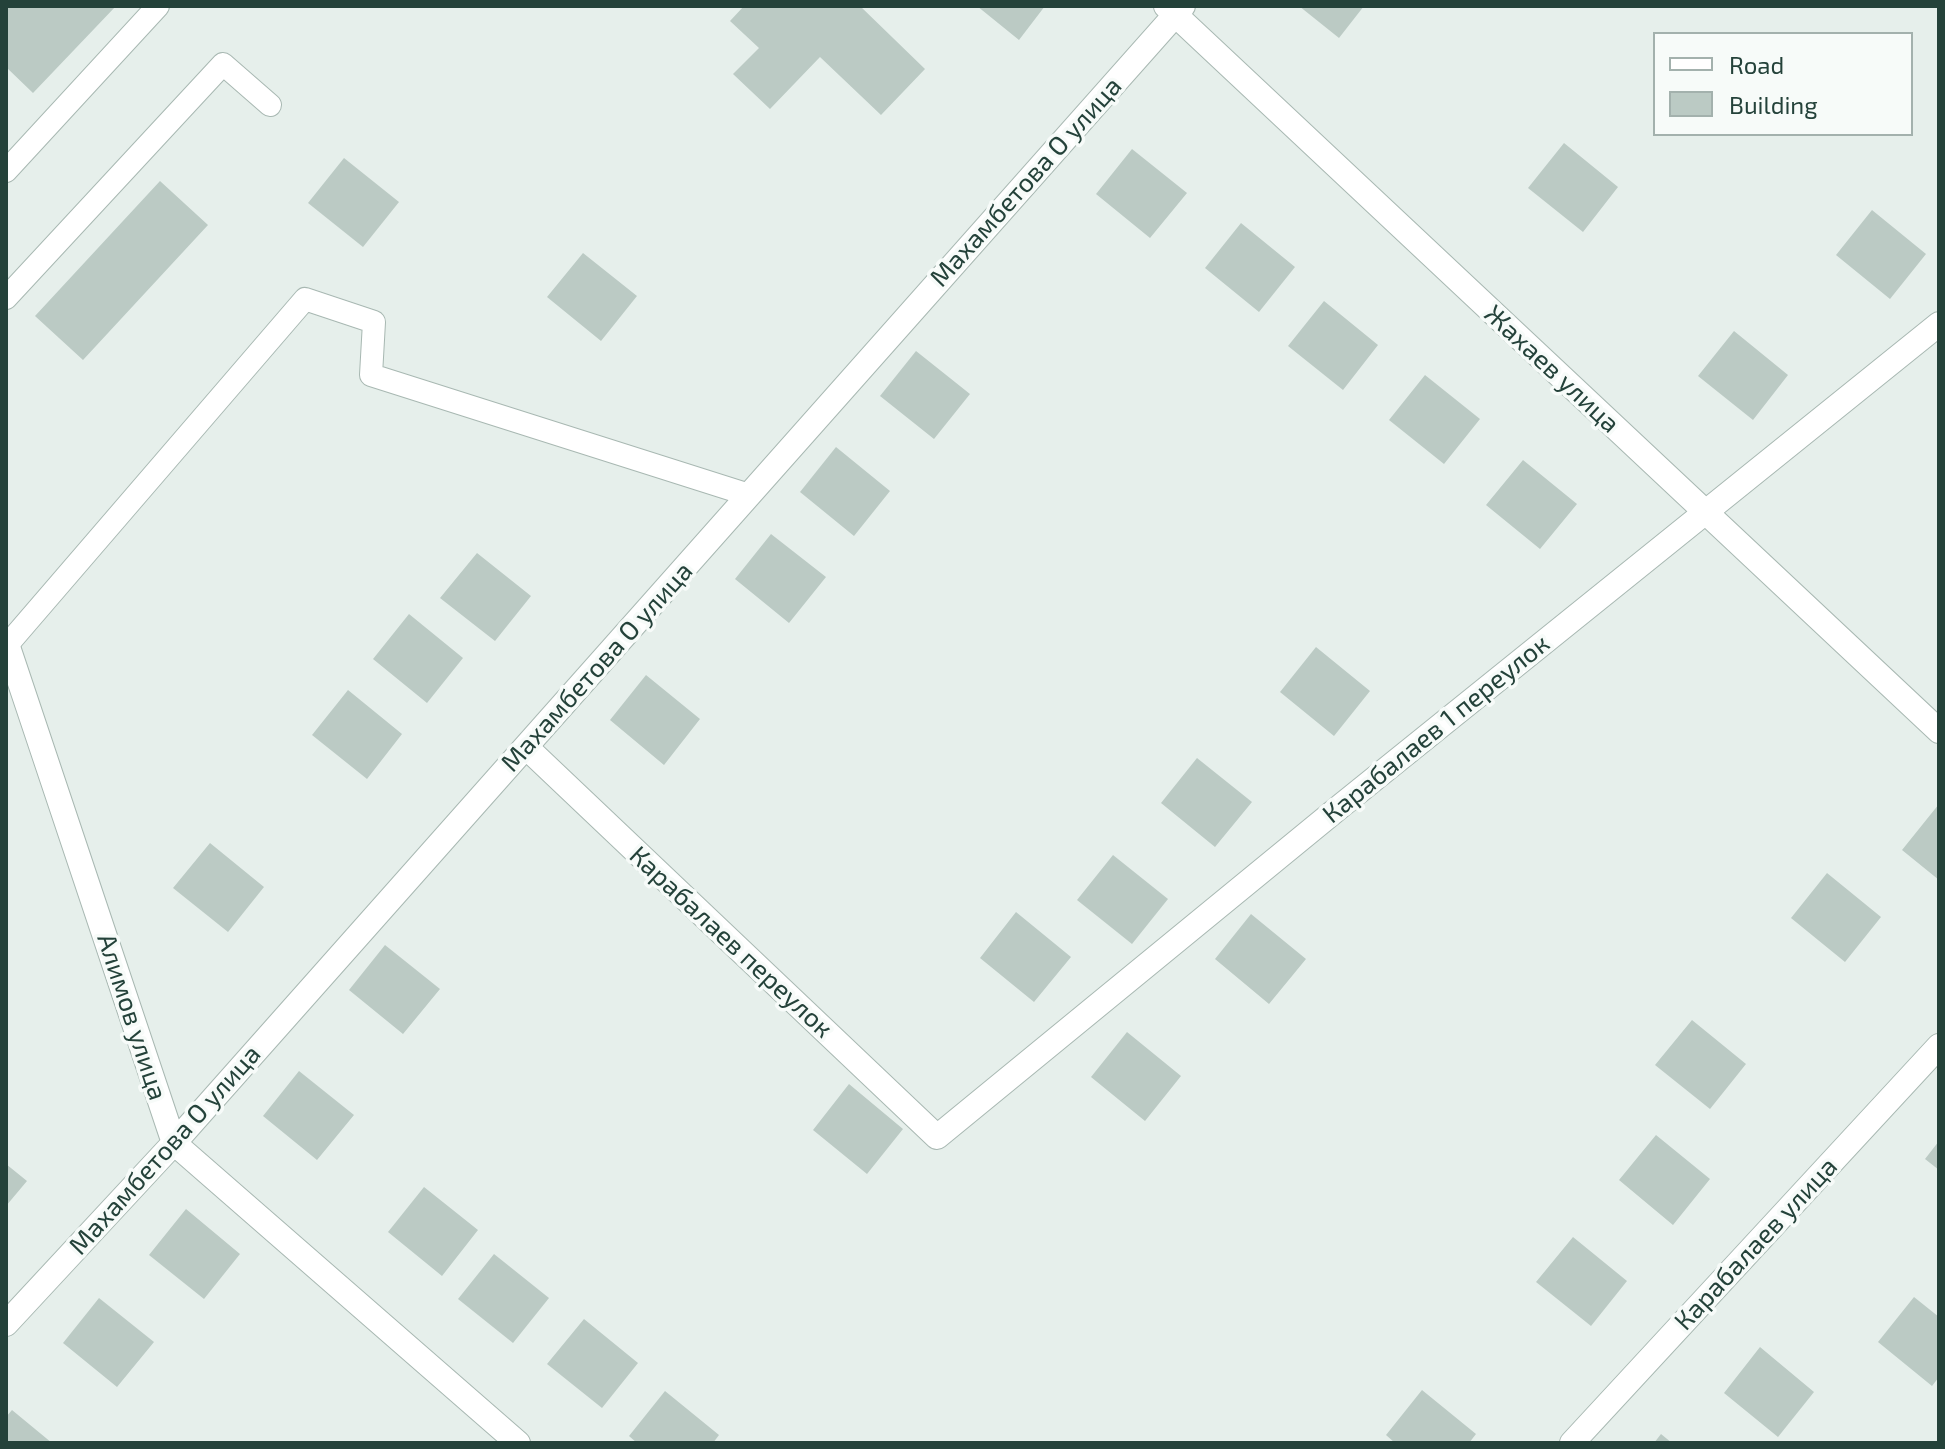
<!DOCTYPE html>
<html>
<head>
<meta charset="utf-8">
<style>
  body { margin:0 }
  #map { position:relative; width:1945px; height:1449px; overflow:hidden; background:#e6efeb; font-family:"Exo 2",sans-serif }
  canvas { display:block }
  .frame { position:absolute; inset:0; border:8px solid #24423a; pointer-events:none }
  .legend { position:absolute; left:1653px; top:32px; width:260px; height:104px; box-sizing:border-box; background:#f7fbf9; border:2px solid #a3b1ad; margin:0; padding:10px 14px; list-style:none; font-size:24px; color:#24423a }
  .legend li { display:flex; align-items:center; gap:16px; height:40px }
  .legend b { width:40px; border:2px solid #a3b1ad }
</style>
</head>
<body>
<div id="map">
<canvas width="1945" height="1449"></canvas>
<div class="frame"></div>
<ul class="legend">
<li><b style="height:10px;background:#fff"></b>Road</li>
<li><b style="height:22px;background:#bbcac4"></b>Building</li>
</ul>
</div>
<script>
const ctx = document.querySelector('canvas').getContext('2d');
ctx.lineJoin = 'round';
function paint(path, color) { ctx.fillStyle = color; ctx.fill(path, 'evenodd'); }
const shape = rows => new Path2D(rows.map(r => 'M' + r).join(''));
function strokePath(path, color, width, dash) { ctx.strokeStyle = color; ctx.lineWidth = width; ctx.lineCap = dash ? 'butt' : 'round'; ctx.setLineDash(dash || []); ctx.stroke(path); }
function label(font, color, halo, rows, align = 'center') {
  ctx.font = font + ' "Exo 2",sans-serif'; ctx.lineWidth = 7; ctx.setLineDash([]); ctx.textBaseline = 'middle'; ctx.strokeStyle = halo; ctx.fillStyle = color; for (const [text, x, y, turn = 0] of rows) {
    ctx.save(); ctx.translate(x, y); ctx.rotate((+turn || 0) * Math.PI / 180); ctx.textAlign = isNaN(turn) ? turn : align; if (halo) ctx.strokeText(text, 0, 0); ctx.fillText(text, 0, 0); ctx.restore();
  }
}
paint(shape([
  [6,6,116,6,33,93,6,67],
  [744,6,860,6,925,69,881,115,820,57,770,109,733,74,759,48,730,21],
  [977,6,1045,6,1019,40],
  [1299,6,1364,6,1339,38],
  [1564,143,1618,187,1583,232,1528,188],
  [1132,149,1187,193,1150,238,1096,194],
  [344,158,399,202,363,247,308,203],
  [160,181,208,225,83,360,35,316],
  [1872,210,1926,254,1890,299,1836,255],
  [1241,223,1295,267,1259,312,1205,268],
  [583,253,637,296,601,341,547,297],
  [1324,301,1378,345,1343,390,1288,346],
  [1734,331,1788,375,1753,420,1698,376],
  [916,351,970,394,934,439,880,396],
  [1425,375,1480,419,1444,464,1389,420],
  [836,447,890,491,854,536,800,492],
  [1523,460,1577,504,1540,549,1486,505],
  [771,534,826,577,789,623,735,579],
  [477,553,531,596,495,641,440,598],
  [409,614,463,658,427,703,373,659],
  [1316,647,1370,691,1334,736,1280,692],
  [646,675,700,719,664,765,610,720],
  [348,690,402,734,367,779,312,735],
  [1197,758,1252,802,1215,847,1161,803],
  [1939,804,1939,880,1902,850],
  [210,843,264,887,228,932,173,888],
  [1113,855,1168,899,1132,944,1077,900],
  [1827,873,1881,917,1845,962,1791,918],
  [1016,912,1071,957,1034,1002,980,958],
  [1251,914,1306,959,1269,1004,1215,959],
  [385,945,440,989,403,1034,349,990],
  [1692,1020,1746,1064,1710,1109,1655,1065],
  [1127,1032,1181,1076,1145,1121,1091,1077],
  [299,1071,354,1115,317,1160,263,1116],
  [849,1084,903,1129,867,1174,813,1130],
  [1656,1135,1710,1179,1673,1225,1619,1180],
  [1939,1141,1939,1170,1925,1159],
  [6,1164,27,1181,6,1206],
  [424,1187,478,1230,442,1276,388,1232],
  [186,1209,240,1254,204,1299,149,1255],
  [1573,1237,1627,1281,1591,1326,1536,1282],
  [494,1254,549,1298,513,1343,458,1299],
  [1914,1297,1939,1317,1939,1377,1932,1386,1878,1342],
  [99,1298,154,1342,117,1387,63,1343],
  [584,1319,638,1363,602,1408,547,1364],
  [1760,1347,1814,1392,1778,1437,1724,1393],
  [1422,1390,1476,1434,1469,1443,1395,1443,1386,1435],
  [665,1391,719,1435,713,1443,637,1443,629,1436],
  [12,1410,52,1443,6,1443,6,1417],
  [1661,1434,1672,1443,1654,1443]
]), '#bbcac4');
const service = shape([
  [6,171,158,6],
  [6,298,223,64,270,105],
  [8,644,305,299,374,322,371,375,749,495]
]);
const minor = shape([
  [1166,6,1939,731],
  [6,641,174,1143,518,1443],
  [526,747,937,1137,1342,805,1939,324],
  [6,1324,174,1143,1183,6],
  [1572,1443,1939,1046]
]);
strokePath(service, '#a8b8b2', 24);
strokePath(minor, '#a8b8b2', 26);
strokePath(service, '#fff', 22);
strokePath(minor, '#fff', 24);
label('26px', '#24423a', '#f7fbf9', [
  ["Махамбетова О улица",1026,182,-48],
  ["Жахаев улица",1552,369,43],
  ["Махамбетова О улица",597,667,-48],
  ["Карабалаев 1 переулок",1436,729,-39],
  ["Карабалаев переулок",731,942,43],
  ["Алимов улица",132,1017,72],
  ["Махамбетова О улица",165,1150,-48],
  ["Карабалаев улица",1756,1244,-47]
]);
</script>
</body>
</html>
